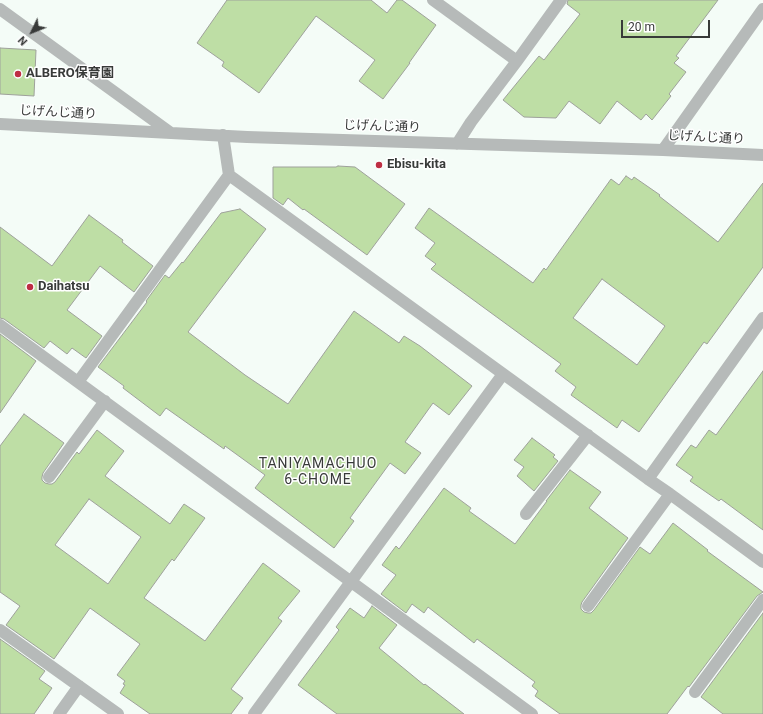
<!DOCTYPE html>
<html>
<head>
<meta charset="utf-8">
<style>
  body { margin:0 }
  #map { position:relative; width:763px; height:714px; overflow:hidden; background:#f4fcf7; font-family:Roboto,sans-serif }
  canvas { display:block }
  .north { position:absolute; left:12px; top:12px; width:40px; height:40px; -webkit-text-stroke:3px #fff; paint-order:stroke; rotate:227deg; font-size:11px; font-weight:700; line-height:16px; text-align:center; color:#383a39 }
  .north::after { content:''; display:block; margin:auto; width:14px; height:18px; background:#383a39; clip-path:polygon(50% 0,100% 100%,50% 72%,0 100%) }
  .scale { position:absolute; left:621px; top:20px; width:89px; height:18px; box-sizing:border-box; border:2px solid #383a39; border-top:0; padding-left:5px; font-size:12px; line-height:14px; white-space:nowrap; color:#383a39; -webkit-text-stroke:3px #fff; paint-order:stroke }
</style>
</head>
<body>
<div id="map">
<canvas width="763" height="714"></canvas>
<div class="north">N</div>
<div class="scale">20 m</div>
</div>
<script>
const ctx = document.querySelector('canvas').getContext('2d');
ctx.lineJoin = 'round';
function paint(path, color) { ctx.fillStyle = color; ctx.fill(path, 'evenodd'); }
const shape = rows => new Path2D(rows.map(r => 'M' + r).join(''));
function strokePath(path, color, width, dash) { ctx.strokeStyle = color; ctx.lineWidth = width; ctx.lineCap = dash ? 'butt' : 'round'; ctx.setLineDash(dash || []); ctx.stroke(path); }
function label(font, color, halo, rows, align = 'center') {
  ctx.font = font + ' Roboto,"Noto Sans JP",sans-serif'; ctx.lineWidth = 3; ctx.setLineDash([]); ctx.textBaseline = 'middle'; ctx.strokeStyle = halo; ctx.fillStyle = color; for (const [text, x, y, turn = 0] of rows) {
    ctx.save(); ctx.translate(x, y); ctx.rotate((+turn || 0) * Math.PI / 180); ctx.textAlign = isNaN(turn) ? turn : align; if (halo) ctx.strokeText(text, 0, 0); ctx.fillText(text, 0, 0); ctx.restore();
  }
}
const building = shape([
  [227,0,371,0,387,13,397,0,402,0,436,25,409,63,410,63,383,99,359,81,375,60,316,16,259,93,222,66,224,62,197,43,227,0],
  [568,0,718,0,676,56,679,58,674,63,686,72,669,94,671,96,652,120,646,114,641,120,617,101,600,124,569,101,556,118,524,117,503,100,539,56,544,60,580,14,567,4,568,0],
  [0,48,36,50,34,96,0,94,0,48],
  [338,166,355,167,405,204,367,255,304,209,303,210,288,198,283,205,273,198,273,167,336,167,338,166],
  [626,176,632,180,634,177,660,195,659,196,718,242,763,183,763,267,707,344,704,342,639,432,622,420,617,428,571,395,576,387,555,371,561,364,431,269,436,264,425,256,435,243,415,228,429,208,533,283,544,268,546,270,611,179,619,185,626,176],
  [602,279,665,326,637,365,573,318,602,279],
  [240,209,266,229,188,332,245,375,288,404,354,311,399,343,404,336,420,346,472,386,449,415,433,403,405,442,421,453,405,474,390,463,350,518,354,521,334,548,255,488,265,475,225,446,224,449,166,408,160,416,123,388,124,386,98,367,147,302,146,301,165,275,169,278,182,262,183,263,221,213,240,209],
  [89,215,123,240,122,242,153,266,134,292,100,266,67,310,102,336,86,358,72,348,67,354,50,341,44,348,4,319,0,318,0,227,52,266,89,215],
  [0,334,36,361,0,413,0,334],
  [763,371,763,530,721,499,719,501,690,481,693,477,676,465,691,445,696,448,709,430,716,435,763,371],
  [24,414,64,443,43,473,42,477,42,480,45,483,49,484,52,484,55,482,77,452,79,454,97,430,124,451,105,476,170,524,184,504,205,518,174,561,172,559,144,598,205,641,263,563,300,591,278,618,282,621,231,689,243,698,231,714,150,714,120,693,125,685,123,684,125,681,117,675,140,644,90,608,54,659,6,625,20,606,0,592,0,446,24,414],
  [89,499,141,537,108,584,55,545,89,499],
  [532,438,555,455,553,457,558,461,534,491,517,476,524,467,514,460,532,438],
  [570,470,601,492,589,508,628,538,582,602,581,605,581,609,584,612,588,613,591,613,594,610,640,547,650,554,673,523,708,550,707,551,763,592,757,596,689,687,688,686,667,714,560,714,535,696,538,691,532,686,535,682,477,639,474,643,428,607,424,613,412,604,406,613,381,594,396,575,382,565,396,546,399,549,444,488,471,508,469,511,515,544,547,501,546,501,570,470],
  [372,606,397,625,379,648,424,685,425,684,464,714,337,714,298,685,339,630,336,627,350,608,364,618,372,606],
  [763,613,763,714,723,714,701,697,763,613],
  [0,639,45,671,39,679,52,688,34,714,0,714,0,639]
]);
paint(building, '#bedea5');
strokePath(building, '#9ea19b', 1);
strokePath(shape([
  [433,0,517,61],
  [0,9,171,133],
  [0,124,247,137,663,150,763,155],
  [223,135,229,175,648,479,670,494,763,562],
  [457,144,471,122,517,61,561,0],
  [663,150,763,9],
  [0,325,532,714],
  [78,382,229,175],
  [49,477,105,401],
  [648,479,763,318],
  [526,514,588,435],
  [588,606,670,494],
  [0,630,118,714],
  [695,692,763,600],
  [59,714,79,686],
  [254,714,503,374]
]), '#b6bab9', 12);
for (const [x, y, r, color] of [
  [18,74,4,"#be2e43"],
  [379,165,4,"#be2e43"],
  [30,287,4,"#be2e43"]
]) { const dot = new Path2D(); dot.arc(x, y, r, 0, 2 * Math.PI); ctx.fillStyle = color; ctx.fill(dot); strokePath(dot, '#fff', 1.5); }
label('bold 13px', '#383a39', '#fff', [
  ["ALBERO保育園",26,74],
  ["Ebisu-kita",387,165],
  ["Daihatsu",38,287]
], 'left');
label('13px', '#383a39', '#fff', [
  ["じげんじ通り",58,113,3],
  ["じげんじ通り",382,127,2],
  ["じげんじ通り",706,138,3]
]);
ctx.letterSpacing = '1px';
label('14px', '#383a39', '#fff', [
  ["TANIYAMACHUO",318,464],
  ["6-CHOME",318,480]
]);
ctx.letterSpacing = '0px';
</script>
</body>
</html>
